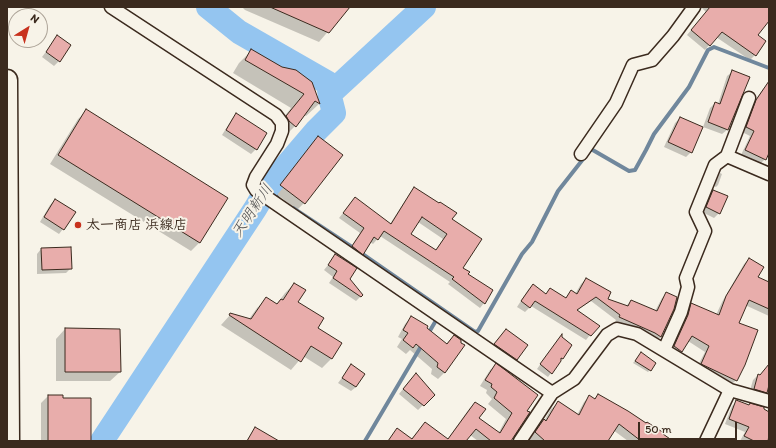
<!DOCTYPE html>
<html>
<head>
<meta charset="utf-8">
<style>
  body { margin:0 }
  #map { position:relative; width:776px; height:448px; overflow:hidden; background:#f7f3e8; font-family:Itim,sans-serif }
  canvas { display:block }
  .frame { position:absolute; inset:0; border:8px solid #3b2a1e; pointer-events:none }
  .north { position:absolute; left:8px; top:8px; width:40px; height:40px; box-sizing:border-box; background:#f7f3e8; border:1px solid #aca397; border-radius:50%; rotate:37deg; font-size:11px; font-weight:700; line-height:16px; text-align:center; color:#3b2a1e }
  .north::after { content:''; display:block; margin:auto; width:14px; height:18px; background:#c8321e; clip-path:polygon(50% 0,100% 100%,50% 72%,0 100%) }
  .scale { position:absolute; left:638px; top:422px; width:99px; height:18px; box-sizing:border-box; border:2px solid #3b2a1e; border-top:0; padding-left:5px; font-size:12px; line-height:14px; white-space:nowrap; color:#3b2a1e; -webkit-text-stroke:3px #f7f3e8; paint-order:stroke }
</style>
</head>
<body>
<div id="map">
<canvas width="776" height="448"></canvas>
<div class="frame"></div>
<div class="north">N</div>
<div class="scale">50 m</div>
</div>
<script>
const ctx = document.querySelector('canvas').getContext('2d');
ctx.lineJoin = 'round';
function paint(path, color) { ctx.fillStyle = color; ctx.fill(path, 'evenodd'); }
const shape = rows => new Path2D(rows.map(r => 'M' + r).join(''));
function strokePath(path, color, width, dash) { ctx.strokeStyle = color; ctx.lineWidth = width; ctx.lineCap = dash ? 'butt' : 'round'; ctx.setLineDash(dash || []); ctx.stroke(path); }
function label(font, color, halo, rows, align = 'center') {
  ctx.font = font + ' Itim,"Klee One",sans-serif'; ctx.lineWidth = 4; ctx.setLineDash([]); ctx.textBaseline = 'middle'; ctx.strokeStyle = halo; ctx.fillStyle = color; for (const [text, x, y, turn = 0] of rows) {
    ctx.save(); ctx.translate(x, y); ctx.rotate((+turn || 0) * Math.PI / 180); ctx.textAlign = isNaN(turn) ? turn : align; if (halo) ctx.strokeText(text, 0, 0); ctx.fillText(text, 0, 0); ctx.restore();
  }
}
paint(shape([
  [242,7,349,7,319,42,245,10],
  [701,7,769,7,769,19,756,35,765,41,755,55,750,60,716,37,705,50,687,35,706,12],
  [57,37,59,61,54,66,42,57],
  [252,50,312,83,319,104,306,116,303,115,295,126,282,139,276,134,274,130,291,108,233,73,239,63],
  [732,72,727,130,722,134,703,127,710,108,715,103,718,104,727,76],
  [768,84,769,151,765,159,760,164,741,155,750,136,742,132,751,106,763,89],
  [87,111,227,198,199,243,191,251,50,164,78,119],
  [236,114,256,149,251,154,222,135,232,119],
  [680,118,691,152,686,157,664,147,675,123],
  [318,137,304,203,297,210,274,192,311,144],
  [720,173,722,174,718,185,716,187,714,186],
  [414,188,451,220,462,268,467,274,484,303,480,308,448,284,450,282,380,236,373,244,370,242,358,259,348,252,360,233,339,218,351,203,390,224,410,193],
  [418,222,443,239,435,251,410,234],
  [713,191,719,213,714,218,702,212,708,196],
  [55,200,63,229,59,234,40,222,50,205],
  [41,249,71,268,66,273,37,274,37,254],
  [336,255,349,279,362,295,356,301,329,283,333,277,324,270],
  [749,259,757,278,769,283,769,316,745,305,738,323,736,380,731,385,696,369,705,352,688,341,682,351,677,356,670,351,687,309,691,305,716,315,722,302,744,264],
  [586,279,606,300,626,306,631,301,655,311,662,298,667,293,673,309,661,337,656,341,650,337,615,322,616,320,591,301,576,311,590,335,586,340,531,306,525,312,517,307,528,290,533,285,545,295,565,299,571,291,575,294,581,284],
  [294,284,297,302,317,328,341,343,331,359,322,368,303,356,291,370,221,325,231,314,249,319,257,308,266,299,276,305,285,293],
  [411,318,446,344,454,336,463,346,444,373,438,379,431,374,432,369,410,350,406,354,397,347,402,339,398,337,405,324],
  [65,329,120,372,110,381,56,381,56,339],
  [501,336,516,359,511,364,490,349],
  [558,339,562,358,548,377,537,369],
  [641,353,650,370,648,372,633,363],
  [496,365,526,411,510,441,478,441,470,435,465,441,388,441,397,429,411,439,425,423,447,440,469,409,475,403,477,418,498,434,506,419,488,404,492,399,486,393,487,390,480,386,490,370],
  [351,366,356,387,351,391,338,383],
  [758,375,769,375,766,392,762,397,749,394,753,380],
  [411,379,433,395,418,410,399,394],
  [598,395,662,434,671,441,628,441,613,430,607,441,531,441,529,439,537,427,544,421,551,409,558,403,577,415,584,402,589,397,594,399],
  [48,396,62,399,90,441,41,441,41,403],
  [737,401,769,413,769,433,767,441,740,441,745,432,725,424,732,406],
  [255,428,267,441,246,441]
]), '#0003');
strokePath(shape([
  [268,187,279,199],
  [293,208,361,253,475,332,478,331,522,254,532,242,558,191,591,149,629,171,635,170,646,150,654,134,689,87,708,50,714,47,769,68],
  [428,334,438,317],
  [365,441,423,343]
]), '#70879c', 4);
strokePath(shape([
  [208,7,239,32,328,83,330,97],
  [102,441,255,209,268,187,316,131,334,113,330,97,333,91,424,7]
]), '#94c5f0', 24);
const building = shape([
  [270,7,350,7,329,33,270,7],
  [710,7,769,7,769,21,758,35,766,41,756,56,722,32,710,46,691,30,710,7],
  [57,35,71,45,60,62,46,52,57,35],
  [251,49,282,67,296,70,312,82,320,104,315,101,296,127,289,121,286,116,304,94,245,60,251,49],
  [732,70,750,77,728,130,708,122,715,102,720,104,732,70],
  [769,81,769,153,766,160,745,150,754,131,746,127,756,100,769,81],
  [86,109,228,198,200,243,58,155,86,109],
  [236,113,267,133,257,150,226,130,236,113],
  [680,117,703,127,692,153,668,142,680,117],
  [318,136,343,155,305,204,280,185,318,136],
  [414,187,439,203,440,202,457,213,452,219,482,239,463,268,470,272,468,274,493,290,485,304,452,279,454,277,384,231,378,240,374,237,363,255,352,246,364,228,343,213,355,197,391,224,414,187],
  [422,217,447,234,436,250,411,234,422,217],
  [713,190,728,196,720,214,706,207,713,190],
  [55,199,76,212,64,230,44,217,55,199],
  [71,247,72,269,42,270,41,248,71,247],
  [335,254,357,268,350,279,363,295,361,297,333,278,337,271,328,265,335,254],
  [749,258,764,267,758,277,769,282,769,309,749,300,739,323,758,330,745,365,737,381,701,364,709,346,692,336,682,352,674,346,688,315,691,303,719,315,726,296,749,258],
  [586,278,611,292,608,299,628,306,631,300,657,311,666,292,677,297,674,309,661,337,655,333,619,317,620,315,596,297,577,310,600,326,591,336,535,301,530,308,521,301,533,284,546,294,550,288,566,298,571,290,577,294,586,278],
  [294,283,306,290,298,302,324,318,318,328,342,343,332,359,311,346,301,362,229,315,230,313,251,319,266,297,277,304,281,299,283,300,294,283],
  [411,316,428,326,427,328,447,344,454,335,461,340,461,343,465,345,445,373,437,367,438,363,416,344,413,348,403,340,408,333,403,330,411,316],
  [65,328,120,329,121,372,65,372,65,328],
  [506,329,528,345,517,360,494,344,506,329],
  [562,334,562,337,572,345,563,359,561,358,561,361,552,374,540,364,562,334],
  [641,352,656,363,651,371,635,361,641,352],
  [496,363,538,395,527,411,530,412,511,441,491,441,476,429,466,441,388,441,397,428,412,439,425,422,448,439,475,402,486,409,479,418,500,433,512,413,494,398,497,392,491,387,492,384,485,380,496,363],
  [351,364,365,374,356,387,342,378,351,364],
  [769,364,769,385,767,393,754,389,758,374,760,375,769,364],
  [416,373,435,395,424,406,403,389,416,373],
  [598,394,628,411,646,423,647,422,664,433,663,434,673,441,641,441,619,424,608,441,545,441,535,432,544,419,546,421,558,401,579,415,589,395,595,399,598,394],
  [48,395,63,395,63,398,91,398,91,441,48,441,48,395],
  [736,400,749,405,750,403,764,407,764,409,769,412,769,435,768,441,754,441,744,436,749,427,729,419,736,400],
  [255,427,279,441,247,441,255,427]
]);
paint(building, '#e8adab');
strokePath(building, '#3b2a1e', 1);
const minor = shape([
  [111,7,276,115,282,123,282,131,277,144,256,177,253,185,256,190,552,393,574,379,607,335,617,329,637,334,730,390,769,401],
  [749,98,727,156,769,174],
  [581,154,616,103,633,65,652,60,673,36,694,7],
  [664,350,681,312,688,287,686,278,705,231,696,212,715,165,727,156],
  [520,441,552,393],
  [706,441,730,390]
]);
const trunk = shape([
  [7,80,9,441]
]);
strokePath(minor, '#3b2a1e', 15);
strokePath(trunk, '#3b2a1e', 23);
strokePath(minor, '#f7f3e8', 12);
strokePath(trunk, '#f7f3e8', 20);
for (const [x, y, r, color] of [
  [78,225,4,"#c8321e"]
]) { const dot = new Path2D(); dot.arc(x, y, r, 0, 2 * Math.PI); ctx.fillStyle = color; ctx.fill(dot); strokePath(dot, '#f7f3e8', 1.5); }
label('bold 14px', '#3b2a1e', '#f7f3e8', [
  ["太一商店 浜線店",86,225]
], 'left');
label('italic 15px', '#515152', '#f7f3e8', [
  ["天明新川",253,211,-56]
]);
</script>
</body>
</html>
